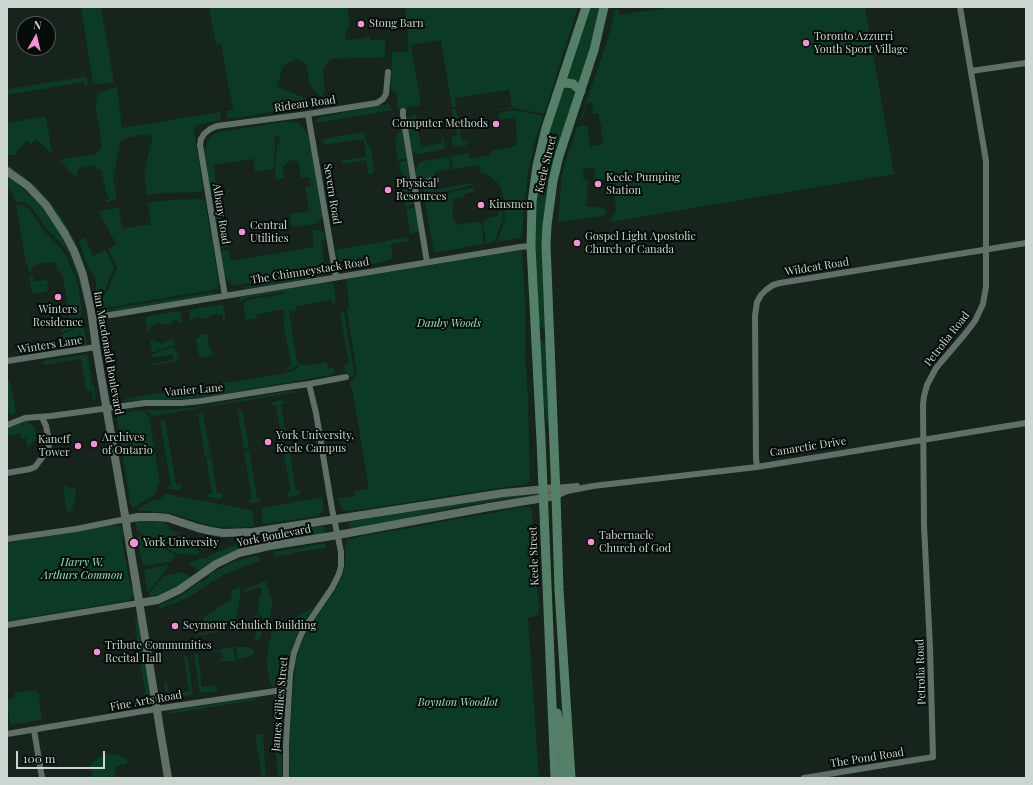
<!DOCTYPE html>
<html>
<head>
<meta charset="utf-8">
<style>
  body { margin:0 }
  #map { position:relative; width:1033px; height:785px; overflow:hidden; background:#16241c; font-family:"Playfair Display",serif }
  canvas { display:block }
  .frame { position:absolute; inset:0; border:8px solid #ccd5d0; pointer-events:none }
  .north { position:absolute; left:16px; top:16px; width:40px; height:40px; box-sizing:border-box; background:#060c08; border:1px solid #555c58; border-radius:50%; rotate:8deg; font-size:11px; font-weight:700; line-height:16px; text-align:center; color:#ccd5d0 }
  .north::after { content:''; display:block; margin:auto; width:14px; height:18px; background:#f391d6; clip-path:polygon(50% 0,100% 100%,50% 72%,0 100%) }
  .scale { position:absolute; left:16px; top:751px; width:89px; height:18px; box-sizing:border-box; border:2px solid #ccd5d0; border-top:0; padding-left:5px; font-size:12px; line-height:14px; white-space:nowrap; color:#ccd5d0; -webkit-text-stroke:3px #060c08; paint-order:stroke }
</style>
</head>
<body>
<div id="map">
<canvas width="1033" height="785"></canvas>
<div class="frame"></div>
<div class="north">N</div>
<div class="scale">100 m</div>
</div>
<script>
const ctx = document.querySelector('canvas').getContext('2d');
ctx.lineJoin = 'round';
function paint(path, color) { ctx.fillStyle = color; ctx.fill(path, 'evenodd'); }
const shape = rows => new Path2D(rows.map(r => 'M' + r).join(''));
function strokePath(path, color, width, dash) { ctx.strokeStyle = color; ctx.lineWidth = width; ctx.lineCap = dash ? 'butt' : 'round'; ctx.setLineDash(dash || []); ctx.stroke(path); }
function label(font, color, halo, rows, align = 'center') {
  ctx.font = font + ' "Playfair Display",serif'; ctx.lineWidth = 4; ctx.setLineDash([]); ctx.textBaseline = 'middle'; ctx.strokeStyle = halo; ctx.fillStyle = color; for (const [text, x, y, turn = 0] of rows) {
    ctx.save(); ctx.translate(x, y); ctx.rotate((+turn || 0) * Math.PI / 180); ctx.textAlign = isNaN(turn) ? turn : align; if (halo) ctx.strokeText(text, 0, 0); ctx.fillText(text, 0, 0); ctx.restore();
  }
}
paint(shape([
  [81,7,101,7,114,82,101,84,93,83],
  [209,7,348,7,349,25,346,34,345,40,360,39,370,36,370,40,385,40,385,57,331,59,331,58,323,70,325,92,321,98,310,85,306,63,296,59,283,66,277,87,308,99,313,105,311,110,309,110,308,104,290,107,284,110,228,119,226,111,233,110,221,44,216,45],
  [405,7,578,7,544,114,513,108,498,110,498,109,512,107,509,90,455,98,456,107,452,107,441,40,411,45,421,105,397,109,397,94,391,90,392,52,408,52,408,36],
  [590,7,600,7,592,43,578,83,576,81,567,79],
  [675,7,865,7,894,174,611,222,611,219,615,213,616,209,613,189,608,189,609,180,594,179,595,169,584,167,583,179,588,180,586,206,604,208,606,210,606,213,603,216,558,222,562,174,566,159,578,126,587,126,590,147,603,144,601,129,602,123,600,123,598,113,591,114,593,106,592,103,588,103,586,106,582,120,580,120,602,56,609,34,615,10,619,10,620,16,624,14],
  [82,72,84,73,85,78,87,79,88,83,85,87,84,82,7,95,7,89,83,77],
  [117,87,122,128,220,112,221,119,220,120,197,125,195,128,194,130,203,188,201,192,164,193,147,195,144,172,153,136,141,135,127,138,121,141,113,176,117,199,108,202,106,202,106,200,109,199,106,191,101,169,97,170,95,165,78,169,78,175,77,177,72,174,59,160,62,159,96,154,100,150,102,145,95,106,97,102,96,96,101,92],
  [568,87,571,88,573,90,575,94,555,156,545,327,542,328,539,323,535,223,535,207,544,148,563,90],
  [389,104,390,107,393,110,315,123,317,119,320,117],
  [452,109,456,109,462,141,466,140,468,143,465,146,455,147,453,145,451,136,457,135],
  [513,110,543,116,536,138,528,171,524,209,522,237,497,242,505,218,504,205,506,204,504,197,503,197,501,187,499,184,487,175,481,173,479,165,453,169,451,156,469,153,470,159,491,155,491,151,512,147,512,146,517,145,516,121,513,118,500,120,499,113],
  [416,115,421,147,442,143,441,138,443,138,444,139,445,149,418,154,416,154,412,151,406,120,407,118,409,117],
  [46,116,51,147,53,155,36,139,31,144,27,140,16,152,18,155,7,155,7,123],
  [287,121,292,122,298,123,306,131,310,142,322,214,322,217,318,222,315,224,295,227,291,224,290,214,309,211,305,187,311,186,309,177,301,178,299,163,296,160,289,161,282,168,284,178,276,180,275,174,277,144,280,143,279,136,274,137,275,144,274,169,255,172,253,159,213,165,218,196,214,196,210,193,204,151,206,145,208,140,214,134,221,132],
  [401,129,402,129,407,159,398,160,395,140],
  [364,132,367,146,370,145,375,171,373,172,373,173,370,174,368,173,366,160,342,164,341,161,366,157,364,139,324,145,323,139],
  [449,157,451,169,435,172,435,178,422,180,417,177,416,175,416,168,419,163,424,161],
  [407,161,414,204,408,207,405,206,401,184,401,181,403,180,402,171,400,171,399,164,400,162],
  [7,164,22,175,37,187,56,209,63,219,76,243,86,268,82,265,71,237,54,209,45,198,34,187,19,174,7,166],
  [7,176,23,188,40,204,52,219,67,246,75,265,80,278,85,300,84,300,78,278,69,254,65,248,45,227,31,206,24,202,15,202,13,194,7,185],
  [436,184,437,189,473,183,470,186,434,194,425,199,423,186],
  [475,185,473,190,476,191,464,194,464,197,454,199,452,209,454,220,459,225,474,222,481,223,484,244,434,253,425,202,432,196,471,188],
  [204,199,205,202,219,281,218,286,217,289,99,309,99,307,98,306,108,289,117,267,108,249,116,244,99,213,103,210,119,207,122,229,151,224,148,203,171,200],
  [23,205,28,208,31,211,44,231,61,248,66,256,75,276,79,291,82,314,72,328,70,330,61,332,61,330,63,330,63,329,67,328,65,319,69,318,68,313,69,312,63,277,62,277,61,271,57,272,56,263,52,263,51,262,35,265,35,266,31,267,32,271,29,272,27,263,26,263,16,205],
  [221,205,228,247,219,249,213,212,216,207],
  [415,207,419,232,411,234,410,232,406,209],
  [503,211,503,218,495,242,486,244,483,225,484,220,487,220,490,217,498,216,498,212],
  [312,230,320,230,323,232,325,236,326,240,321,241,324,263,330,262,329,268,328,271,233,286,226,278,224,275,220,251,228,250,231,261,314,247],
  [408,237,409,241,391,244,393,259,379,263,346,268,338,262,336,250],
  [85,238,93,256,106,250,114,267,105,290,97,303,96,300,96,280,92,271,90,271,79,242,80,240],
  [522,250,525,301,525,349,528,399,530,481,527,484,351,511,346,511,341,507,338,498,355,496,354,491,369,489,353,392,352,388,350,388,350,383,354,379,357,374,347,311,349,305,346,279],
  [326,274,319,277,247,289,238,288],
  [33,276,34,281,38,281,49,280,50,282,47,283,48,291,32,294,29,277],
  [326,282,332,283,334,287,336,299,334,305,332,305,331,300,296,306,296,311,289,312,297,362,300,362,293,369,286,371,287,370,287,366,291,365,283,320,285,315,284,311,280,310,272,310,270,312,258,314,255,319,246,320,243,305,247,300,283,294,283,292,246,298,243,301,240,301,239,299,241,297],
  [215,292,210,295,100,313,99,312,103,310],
  [223,304,226,321,223,321,222,315,217,316,217,314,210,315,210,317,200,319,199,317,193,318,193,320,190,321,189,310],
  [180,311,182,322,178,323,177,320,172,321,172,324,161,325,161,323,154,324,154,326,149,327,150,333,148,333,146,320,148,316],
  [343,311,344,312,354,371,353,376,349,378,349,374,345,372,344,365,349,364,340,313],
  [82,318,87,345,66,348,63,346,61,334,73,330],
  [207,334,210,350,212,350,213,355,199,358,196,338,200,337,200,335],
  [154,339,155,342,159,342,160,344,167,342,166,340,174,339,175,345,174,346,170,346,164,349,158,349,155,352,152,352,150,340],
  [546,340,550,425,548,425,542,397,539,341,543,343],
  [169,348,174,348,177,351,179,361,154,365,149,364,173,360,172,354,153,358,152,354,156,353,160,350,167,350],
  [87,354,89,357,88,357,92,385,94,385,96,400,95,400,91,396,93,396,92,391,88,391,86,388,81,359,44,365,42,361],
  [327,362,328,368,334,367,335,373,331,375,204,397,167,400,122,401,126,399,152,394,157,394,287,373,295,370,302,363,303,366],
  [9,380,10,381,16,412,12,416,10,415,9,413,7,400,7,384],
  [289,391,296,391,297,392,153,416,145,410,167,410,199,407],
  [282,400,286,403,281,404,287,441,282,442,276,405,271,406,273,402],
  [237,409,242,409,249,448,244,449],
  [142,410,150,418,150,420,160,484,157,485,157,492,153,496,133,508,130,503,117,418,118,415,121,413],
  [203,413,211,455,205,456,198,414],
  [28,420,30,425,35,426,36,438,35,441,33,441,28,448,26,438,21,438,20,433,7,436,7,427],
  [165,420,176,485,181,484,181,489,180,490,169,489,166,487,167,486,171,485,160,421],
  [288,443,296,491,301,491,298,495,291,497,288,496,286,493,291,492,282,444],
  [249,450,257,498,262,498,259,502,252,503,248,501,248,500,252,499,244,451],
  [211,457,217,493,222,493,223,496,220,499,208,497,206,495,212,494,206,458],
  [68,486,69,489,75,488,76,492,74,502,72,510,70,512,67,513,63,487],
  [166,494,250,510,253,513,254,526,238,528,217,527,205,524,169,513,138,510,139,508,155,499,157,501],
  [523,494,523,496,441,510,397,521,352,529,350,528,348,525,349,522,351,521],
  [322,497,323,502,323,510,318,516,264,524,263,523,261,511,263,508],
  [523,507,529,507,532,509,536,578,538,595,539,615,528,618,539,778,290,778,289,754,291,715,296,660,300,647,307,631,334,592,343,575,346,558,345,544,347,543,347,539],
  [136,521,159,521,164,523,173,531,178,533,166,546,164,546,137,531,135,522],
  [116,525,120,526,123,529,124,533,122,539,130,585,135,592,132,598,127,601,7,621,7,543],
  [322,526,325,528,325,530,323,534,274,542,272,541,272,537,274,536,302,532,315,527],
  [137,535,139,535,174,554,175,558,170,562,144,566,142,563],
  [177,536,181,536,197,541,199,544,196,550,200,551,198,555,178,554,168,549,168,547],
  [254,538,258,545,200,571,190,565,189,563,199,559,206,558,210,555,234,545,246,543,245,540],
  [325,543,326,548,292,553,292,554,275,557,274,552],
  [258,555,260,561,230,572,218,578,192,595,178,602,159,609,158,605,170,601,182,595,201,581,204,582,209,577,209,575,225,566,236,561],
  [167,565,167,568,151,589,149,591,147,591,144,570,147,569],
  [182,572,192,577,185,583,169,592,158,595,148,597,149,594,163,576],
  [266,581,273,603,268,624,257,612,259,602,258,601,259,595,261,596,262,588,260,587,245,592,244,590],
  [239,587,241,592,234,629,196,636,196,634,205,632,203,618,233,598,230,592],
  [314,606,298,632,294,641,288,662,286,681,281,685,278,686,272,686,270,683,266,660,272,630,307,611],
  [255,613,264,623,260,639,255,640,254,640,256,632,253,623],
  [138,618,151,698,146,698,136,636,137,636,134,619],
  [233,647,236,661,220,661,219,659,223,658,221,651,211,653,210,652],
  [236,647,249,647,254,650,254,655,238,659],
  [194,654,198,654,202,687,216,685,217,691,200,693],
  [184,656,187,656,193,695,168,699,167,695,166,695,164,682,167,682,169,695,189,691],
  [35,690,41,696,39,700,42,720,11,725,8,711,7,699,15,698,14,693],
  [277,694,282,695,284,699,282,747,282,778,278,778,273,698,274,695],
  [253,698,255,698,255,700,169,714,169,713,171,711,175,710],
  [263,734,266,778,262,778,255,735],
  [111,754,120,755,127,760,127,764,117,766,115,771,116,778,91,778,93,772,89,768,92,763,95,760,101,756]
]), '#0b3a25');
strokePath(shape([
  [971,71,1026,63],
  [403,111,403,116,427,262],
  [308,114,336,277],
  [414,184,436,180],
  [225,296,200,145,201,139,204,134,210,129,217,126,308,114,377,103,383,99,386,94,388,72],
  [92,318,520,247,531,246],
  [7,361,96,347],
  [7,425,25,418,51,416,145,403,182,403,201,401,288,387,309,384,346,377],
  [757,467,756,458,755,316,757,302,761,295,766,290,773,285,780,283,1026,243],
  [7,473,30,469,35,467,47,451,49,445,49,441,46,426,42,417],
  [556,488,577,486],
  [556,496,567,491,593,486,757,467,1026,423],
  [265,530,269,546],
  [7,539,76,529,126,519],
  [7,625,139,603],
  [34,730,42,778],
  [7,734,150,710,162,708,289,689],
  [286,778,286,745,290,674,294,653,300,637,304,629,332,588,339,574,341,566,341,552,339,542,332,509,316,413,309,384],
  [804,778,933,757,930,647,924,525,923,405,924,396,927,385,936,368,965,334,975,321,983,304,986,287,986,161,960,7]
]), '#5f7066', 6);
strokePath(shape([
  [7,171,28,186,46,205,65,234,74,251,83,275,91,311,96,347,124,510,168,778],
  [126,519,139,517,156,517,168,518,198,528,211,531,223,533,253,532,504,493,556,488],
  [139,603,158,600,179,590,216,564,239,553,269,546,338,535,489,507,556,496]
]), '#5f7066', 8);
strokePath(shape([
  [561,84,567,83,573,84,581,91],
  [557,713,563,750,564,778],
  [555,778,541,440,531,246,532,202,537,166,546,128,586,7],
  [571,778,559,590,556,496,546,245,547,225,553,181,559,156,594,50,604,7]
]), '#54806a', 9);
for (const [x, y, r, color] of [
  [361,24,4,"#f391d6"],
  [806,43,4,"#f391d6"],
  [496,124,4,"#f391d6"],
  [598,184,4,"#f391d6"],
  [388,190,4,"#f391d6"],
  [481,205,4,"#f391d6"],
  [242,232,4,"#f391d6"],
  [577,243,4,"#f391d6"],
  [58,297,4,"#f391d6"],
  [268,442,4,"#f391d6"],
  [94,444,4,"#f391d6"],
  [78,446,4,"#f391d6"],
  [591,542,4,"#f391d6"],
  [134,543,5,"#f391d6"],
  [175,626,4,"#f391d6"],
  [97,652,4,"#f391d6"]
]) { const dot = new Path2D(); dot.arc(x, y, r, 0, 2 * Math.PI); ctx.fillStyle = color; ctx.fill(dot); strokePath(dot, '#060c08', 1.5); }
label('11px', '#ccd5d0', '#060c08', [
  ["Stong Barn",369,24],
  ["Toronto Azzurri",814,37],
  ["Youth Sport Village",814,50],
  ["Computer Methods",488,124,"right"],
  ["Keele Pumping",606,178],
  ["Station",606,191],
  ["Physical",396,184],
  ["Resources",396,197],
  ["Kinsmen",489,205],
  ["Central",250,226],
  ["Utilities",250,239],
  ["Gospel Light Apostolic",585,237],
  ["Church of Canada",585,250],
  ["Winters",58,310,"center"],
  ["Residence",58,323,"center"],
  ["York University,",276,436],
  ["Keele Campus",276,449],
  ["Archives",102,438],
  ["of Ontario",102,451],
  ["Kaneff",70,440,"right"],
  ["Tower",70,453,"right"],
  ["Tabernacle",599,536],
  ["Church of God",599,549],
  ["York University",143,543],
  ["Seymour Schulich Building",183,626],
  ["Tribute Communities",105,646],
  ["Recital Hall",105,659]
], 'left');
label('11px', '#ccd5d0', '#060c08', [
  ["Rideau Road",305,104,-8],
  ["Keele Street",546,164,-76],
  ["Severn Road",332,194,81],
  ["Albany Road",221,214,81],
  ["Wildcat Road",817,267,-9],
  ["The Chimneystack Road",310,271,-9],
  ["Petrolia Road",947,339,-52],
  ["Winters Lane",50,345,-9],
  ["Ian Macdonald Boulevard",108,353,80],
  ["Vanier Lane",194,390,-5],
  ["Canarctic Drive",808,447,-9],
  ["York Boulevard",274,536,-11],
  ["Keele Street",534,556,-92],
  ["Petrolia Road",921,672,-92],
  ["Fine Arts Road",146,701,-10],
  ["James Gillies Street",280,704,-85],
  ["The Pond Road",867,758,-9]
]);
label('italic 11px', '#8fe7b7', '#060c08', [
  ["Danby Woods",449,324],
  ["Harry W.",82,563],
  ["Arthurs Common",82,576],
  ["Boynton Woodlot",458,703]
]);
</script>
</body>
</html>
